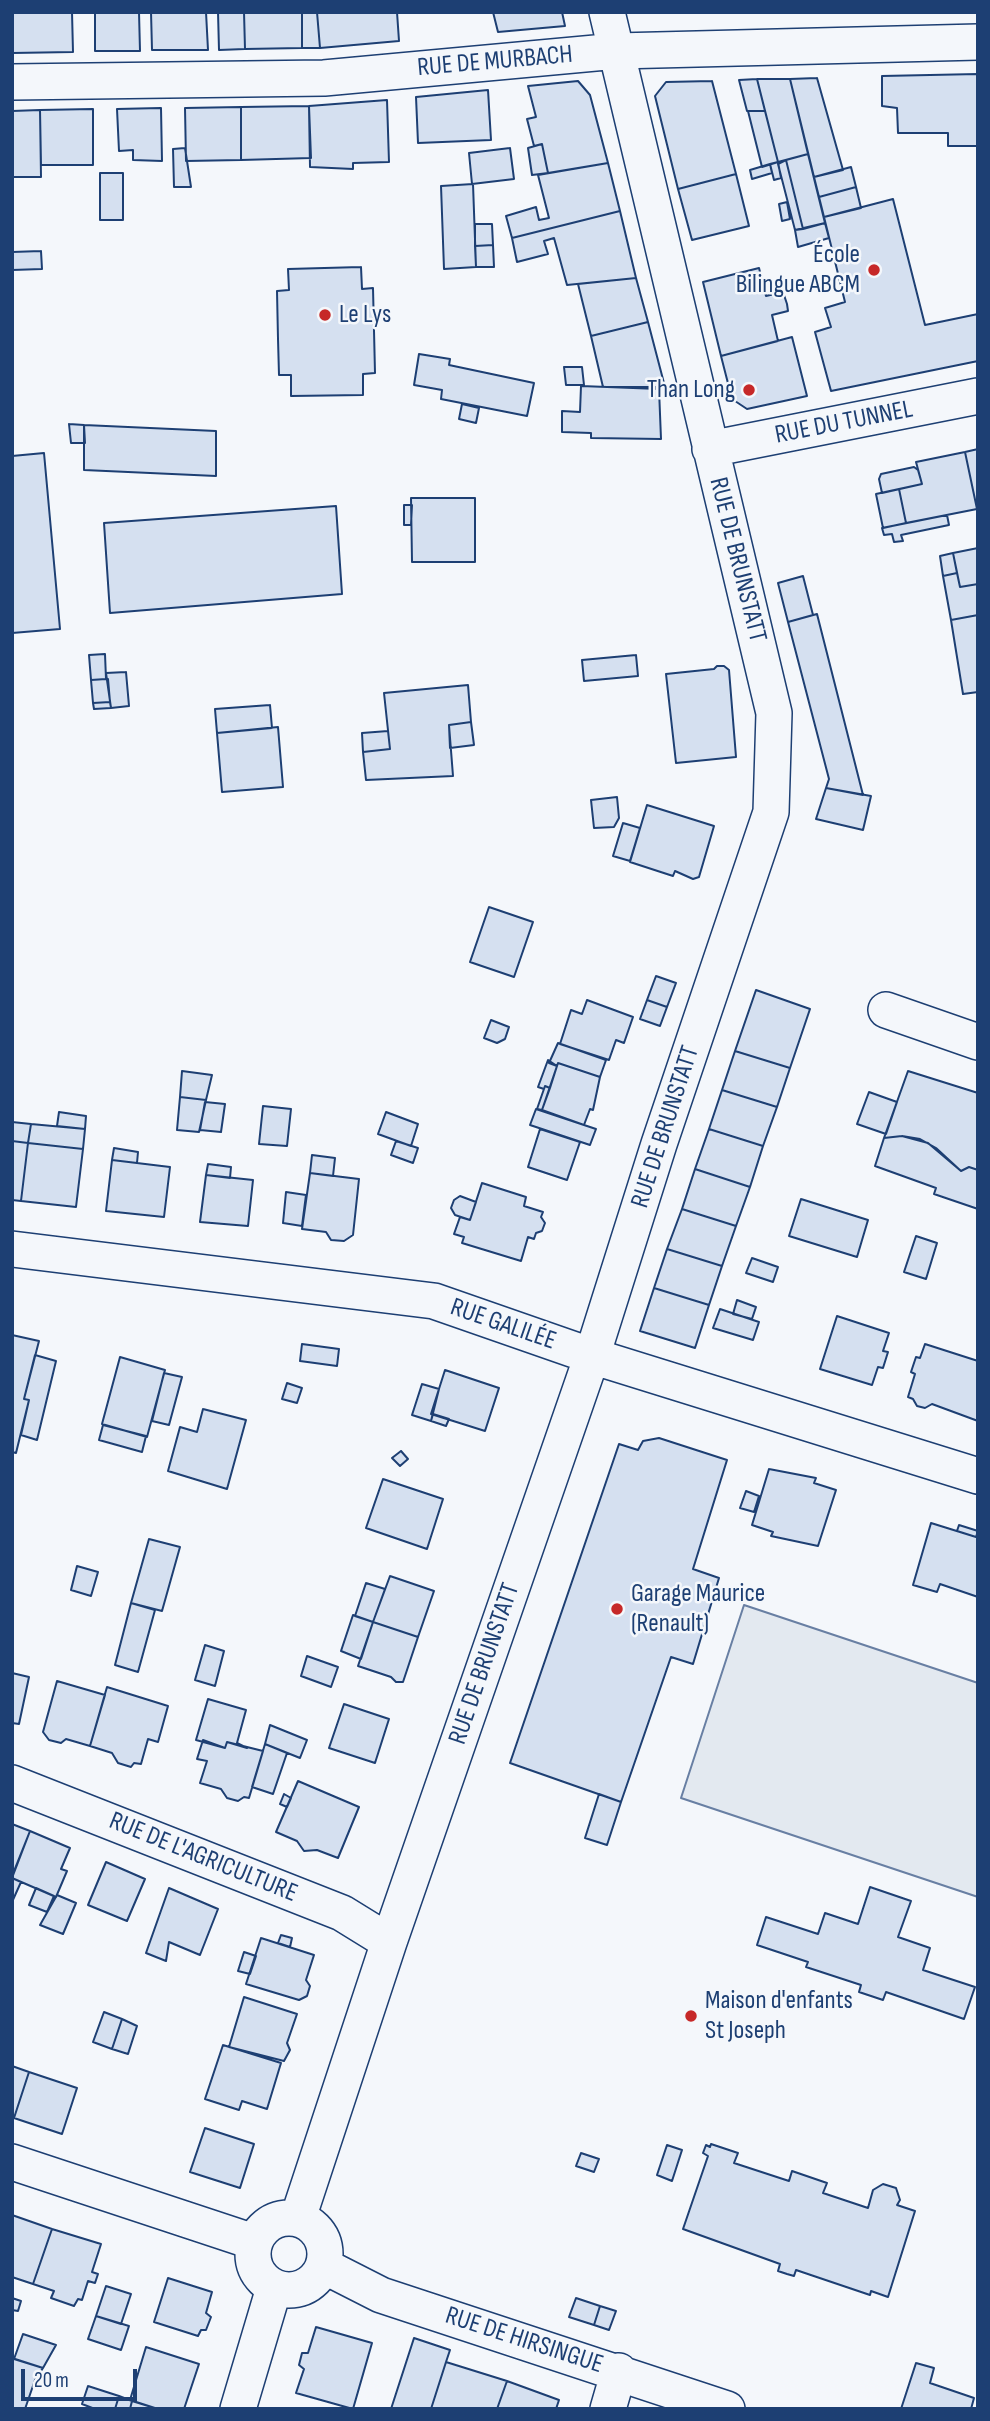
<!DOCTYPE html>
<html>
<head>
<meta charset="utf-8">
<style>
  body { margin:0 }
  #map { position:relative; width:990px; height:2421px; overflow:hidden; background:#f4f7fb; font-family:"Sofia Sans Condensed",sans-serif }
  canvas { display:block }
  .frame { position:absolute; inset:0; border:14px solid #1d3f73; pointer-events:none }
  .scale { position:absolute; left:21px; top:2369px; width:116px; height:32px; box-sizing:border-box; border:4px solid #1d3f73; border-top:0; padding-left:9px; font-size:21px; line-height:24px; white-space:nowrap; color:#1d3f73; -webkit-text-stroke:5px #f4f7fb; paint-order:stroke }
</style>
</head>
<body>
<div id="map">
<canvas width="990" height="2421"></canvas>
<div class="frame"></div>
<div class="scale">20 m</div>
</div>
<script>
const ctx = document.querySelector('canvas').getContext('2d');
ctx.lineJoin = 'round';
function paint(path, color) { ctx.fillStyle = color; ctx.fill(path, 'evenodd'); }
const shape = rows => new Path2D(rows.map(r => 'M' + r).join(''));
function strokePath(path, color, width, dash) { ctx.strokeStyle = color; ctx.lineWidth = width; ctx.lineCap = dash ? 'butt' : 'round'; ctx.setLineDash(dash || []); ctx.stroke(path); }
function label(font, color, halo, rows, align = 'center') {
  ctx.font = font + ' "Sofia Sans Condensed",sans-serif'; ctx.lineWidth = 5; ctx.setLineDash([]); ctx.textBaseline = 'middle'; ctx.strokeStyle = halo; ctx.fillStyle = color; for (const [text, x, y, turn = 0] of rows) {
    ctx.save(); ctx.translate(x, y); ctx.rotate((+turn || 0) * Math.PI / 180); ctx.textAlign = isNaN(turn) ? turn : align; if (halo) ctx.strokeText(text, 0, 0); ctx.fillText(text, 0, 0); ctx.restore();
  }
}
const green = shape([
  [744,1605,978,1683,978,1897,681,1798,744,1605]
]);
paint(green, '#e3e9f0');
strokePath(green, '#687fa3', 2);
const building = shape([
  [12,12,72,12,73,52,12,53,12,12],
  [95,12,139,12,140,51,95,51,95,12],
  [151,12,206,12,208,50,152,50,151,12],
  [218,12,244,12,245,49,219,50,218,12],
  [244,12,302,12,302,48,245,49,244,12],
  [302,12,317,12,320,48,302,48,302,12],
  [317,12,397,12,399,41,320,48,317,12],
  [493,12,562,12,565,26,498,32,493,12],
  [978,74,978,146,948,146,948,133,898,133,897,108,882,106,882,76,978,74],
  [817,78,843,170,814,177,790,79,817,78],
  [757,79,765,111,747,111,739,80,757,79],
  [757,79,790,79,808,154,778,162,757,79],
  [578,81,590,95,608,163,548,173,542,144,534,146,527,119,536,117,528,86,578,81],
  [712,81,736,174,678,189,655,96,666,82,712,81],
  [488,90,491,140,418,143,416,97,488,90],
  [387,100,389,162,353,163,353,169,310,167,309,106,387,100],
  [309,106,311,158,241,160,241,107,309,106],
  [241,107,241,160,186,161,185,108,241,107],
  [161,108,162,161,133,160,133,150,119,151,117,109,161,108],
  [93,109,93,165,41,165,40,110,93,109],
  [40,110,41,177,12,177,12,111,40,110],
  [748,111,765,111,778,162,762,167,748,111],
  [542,144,548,173,532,175,528,148,542,144],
  [185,148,191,187,174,187,173,149,185,148],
  [510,148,514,179,472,184,469,153,510,148],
  [808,154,825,223,803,229,786,160,808,154],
  [786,160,803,229,795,230,778,164,786,160],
  [778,162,781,178,774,180,770,164,778,162],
  [608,163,620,211,512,238,506,216,536,207,539,220,549,218,538,175,608,163],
  [770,164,772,173,752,179,750,170,770,164],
  [851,167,856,187,819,197,814,177,851,167],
  [100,173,123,173,123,220,100,220,100,173],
  [736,174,749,226,692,240,678,189,736,174],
  [473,184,476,267,444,269,441,186,473,184],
  [856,187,861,208,824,217,819,197,856,187],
  [893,199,925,325,978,314,978,361,831,391,815,332,831,327,825,308,845,302,824,217,893,199],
  [787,202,790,219,782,221,779,204,787,202],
  [620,211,636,278,567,285,554,238,544,241,548,254,517,262,512,238,620,211],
  [825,223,829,238,798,247,795,230,825,223],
  [475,224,492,224,493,245,475,246,475,224],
  [493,245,494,267,476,267,475,246,493,245],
  [41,251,42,269,12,270,12,252,41,251],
  [361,267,362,289,373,288,375,373,363,374,363,395,291,396,291,375,279,375,278,339,277,291,289,290,288,269,361,267],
  [759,268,766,296,783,292,787,304,788,311,772,315,778,341,721,356,703,282,759,268],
  [636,278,648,322,591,336,578,284,636,278],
  [648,322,665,387,603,387,591,336,648,322],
  [792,337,807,396,747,409,732,399,721,356,792,337],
  [419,354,450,359,449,365,534,383,527,416,441,399,442,390,414,385,419,354],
  [564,367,582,367,584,385,566,385,564,367],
  [581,386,659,389,661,439,591,438,591,433,562,432,562,411,580,412,581,386],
  [462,404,479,408,476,423,459,419,462,404],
  [69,424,84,425,85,443,71,443,69,424],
  [84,425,216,431,216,476,84,470,84,425],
  [978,449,978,509,977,509,965,452,978,449],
  [965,452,977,509,906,523,899,489,922,484,916,462,965,452],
  [44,453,60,629,12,633,12,456,44,453],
  [914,467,918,470,922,484,882,493,879,479,881,474,914,467],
  [899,489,906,523,883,528,876,494,899,489],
  [411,498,475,498,475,562,412,562,411,498],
  [404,505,412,505,411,525,404,525,404,505],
  [336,506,342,594,110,613,104,523,336,506],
  [947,515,949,525,901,535,903,541,894,542,892,534,884,535,882,528,947,515],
  [978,548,978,584,960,587,953,553,978,548],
  [953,553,957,573,943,576,940,556,953,553],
  [957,573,960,587,978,584,978,615,951,620,943,576,957,573],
  [803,576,813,615,788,622,778,583,803,576],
  [817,614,863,795,826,788,829,779,788,622,817,614],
  [978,615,978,692,963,694,951,620,978,615],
  [105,654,106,679,91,680,89,655,105,654],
  [636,655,638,676,584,681,582,660,636,655],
  [717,666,724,666,729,670,736,757,676,763,666,674,714,669,717,666],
  [126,672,129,706,111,708,106,673,126,672],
  [106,679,108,679,110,702,93,703,91,680,106,679],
  [468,685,471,722,449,725,453,776,366,780,363,752,390,749,384,693,468,685],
  [110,702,111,708,94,709,93,703,110,702],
  [270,705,272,728,217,733,215,709,270,705],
  [471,722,474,745,450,748,449,725,471,722],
  [278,727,283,787,222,792,217,733,278,727],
  [388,731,390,749,363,752,362,733,388,731],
  [826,788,871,796,863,830,816,819,826,788],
  [617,797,619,818,614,827,594,828,591,800,617,797],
  [647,805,714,826,699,877,693,879,675,871,673,876,630,862,647,805],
  [623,823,640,828,630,861,613,856,623,823],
  [489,907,533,922,514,977,470,962,489,907],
  [656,976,676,983,667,1007,647,1000,656,976],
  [756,990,810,1009,790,1068,735,1051,756,990],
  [587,1000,633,1017,624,1043,616,1040,609,1060,560,1044,571,1010,582,1014,587,1000],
  [647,1000,667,1007,660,1026,640,1019,647,1000],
  [491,1020,509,1027,505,1039,497,1043,484,1038,491,1020],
  [558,1043,606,1060,600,1077,558,1063,557,1066,549,1063,558,1043],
  [735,1051,790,1068,777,1107,722,1090,735,1051],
  [548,1060,557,1066,550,1088,545,1086,544,1089,538,1087,548,1060],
  [558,1063,600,1077,593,1110,590,1109,584,1125,542,1110,558,1063],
  [182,1071,212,1075,206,1100,180,1097,182,1071],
  [908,1071,978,1093,978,1170,969,1167,961,1171,936,1148,920,1139,902,1136,884,1138,908,1071],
  [545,1086,550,1088,542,1110,537,1109,545,1086],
  [722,1090,777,1107,763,1146,709,1129,722,1090],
  [869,1092,897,1102,886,1134,857,1124,869,1092],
  [180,1097,206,1100,199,1132,177,1130,180,1097],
  [205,1102,225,1104,221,1132,200,1130,205,1102],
  [263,1106,291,1109,287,1146,259,1144,263,1106],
  [536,1109,596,1129,590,1145,530,1125,536,1109],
  [59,1112,86,1116,85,1129,57,1126,59,1112],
  [386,1112,418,1124,411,1146,378,1134,386,1112],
  [12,1122,31,1124,28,1143,12,1141,12,1122],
  [31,1124,85,1129,83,1149,28,1143,31,1124],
  [540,1129,580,1142,567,1180,528,1167,540,1129],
  [709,1129,763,1146,750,1187,695,1169,709,1129],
  [902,1136,928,1143,961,1171,969,1167,978,1170,978,1209,934,1194,936,1188,875,1166,884,1138,902,1136],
  [12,1141,28,1143,21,1201,12,1200,12,1141],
  [396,1141,418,1148,413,1163,391,1155,396,1141],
  [28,1143,83,1149,76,1207,21,1201,28,1143],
  [114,1148,138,1152,137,1163,112,1160,114,1148],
  [312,1155,335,1158,333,1176,310,1173,312,1155],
  [112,1160,170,1167,164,1217,106,1211,112,1160],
  [208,1164,231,1167,230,1178,206,1175,208,1164],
  [695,1169,750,1187,736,1226,682,1209,695,1169],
  [310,1173,359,1179,353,1235,344,1241,331,1240,326,1232,302,1229,310,1173],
  [206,1175,253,1180,248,1226,200,1222,206,1175],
  [482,1183,526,1197,524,1206,543,1212,541,1217,545,1223,542,1231,536,1233,534,1239,528,1237,521,1261,462,1243,464,1237,454,1234,460,1217,470,1220,482,1183],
  [286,1192,306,1195,302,1226,283,1223,286,1192],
  [460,1196,476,1202,470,1220,455,1215,451,1208,454,1200,460,1196],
  [801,1199,868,1220,857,1257,789,1236,801,1199],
  [682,1209,736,1226,722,1266,667,1249,682,1209],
  [916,1236,937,1243,926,1279,904,1272,916,1236],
  [667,1249,722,1266,709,1305,654,1288,667,1249],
  [752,1258,778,1267,773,1282,746,1273,752,1258],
  [654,1288,709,1305,695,1348,640,1331,654,1288],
  [737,1300,756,1307,752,1319,733,1314,737,1300],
  [720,1309,759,1322,753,1340,713,1328,720,1309],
  [837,1316,889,1333,883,1351,888,1352,883,1368,878,1367,872,1385,820,1369,837,1316],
  [12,1335,39,1341,24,1399,29,1400,16,1453,12,1452,12,1335],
  [302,1344,339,1349,337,1366,300,1361,302,1344],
  [925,1344,978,1361,978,1421,932,1404,925,1408,917,1406,913,1399,908,1397,915,1374,911,1372,916,1357,920,1358,925,1344],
  [35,1355,56,1361,37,1440,21,1435,29,1400,24,1399,35,1355],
  [120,1357,165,1370,147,1437,102,1424,120,1357],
  [445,1370,499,1388,485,1431,431,1414,445,1370],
  [164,1373,182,1377,169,1425,152,1421,164,1373],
  [287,1383,302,1388,297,1403,282,1399,287,1383],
  [422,1384,439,1389,431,1421,412,1415,422,1384],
  [203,1409,246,1420,227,1489,168,1471,180,1427,197,1432,203,1409],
  [433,1414,449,1419,446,1426,431,1421,433,1414],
  [103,1425,146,1436,142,1452,99,1440,103,1425],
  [659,1438,727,1460,693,1569,719,1578,693,1664,671,1657,621,1802,510,1763,619,1444,638,1450,643,1441,659,1438],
  [401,1451,408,1459,400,1466,392,1458,401,1451],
  [769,1469,816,1478,814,1483,836,1490,818,1546,771,1536,773,1532,752,1525,769,1469],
  [383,1479,443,1499,427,1549,366,1528,383,1479],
  [746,1491,759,1496,754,1512,740,1508,746,1491],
  [931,1523,976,1537,978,1534,978,1597,940,1584,937,1592,913,1585,931,1523],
  [959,1525,978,1531,976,1537,957,1531,959,1525],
  [149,1539,180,1547,162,1611,131,1603,149,1539],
  [77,1566,98,1572,91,1596,71,1590,77,1566],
  [390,1576,434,1591,418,1637,373,1622,390,1576],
  [366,1583,385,1589,373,1622,355,1616,366,1583],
  [131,1603,155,1610,138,1672,115,1665,131,1603],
  [353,1615,373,1622,361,1659,341,1651,353,1615],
  [373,1622,418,1637,403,1682,396,1682,391,1677,358,1666,373,1622],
  [205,1645,224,1651,215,1686,195,1680,205,1645],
  [307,1656,338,1667,331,1687,301,1676,307,1656],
  [12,1673,29,1677,19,1724,12,1723,12,1673],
  [57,1681,105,1695,90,1746,66,1739,61,1743,49,1740,43,1732,57,1681],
  [107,1687,168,1706,158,1742,148,1739,141,1764,134,1763,131,1767,118,1763,112,1753,90,1746,107,1687],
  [208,1699,246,1710,237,1743,247,1748,227,1742,225,1748,196,1740,208,1699],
  [344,1704,389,1719,375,1763,329,1748,344,1704],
  [270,1725,307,1740,300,1758,265,1744,270,1725],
  [203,1740,225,1748,227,1742,263,1751,249,1798,244,1797,238,1801,227,1798,221,1789,200,1783,207,1761,197,1759,203,1740],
  [265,1744,287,1753,273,1794,252,1787,265,1744],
  [298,1781,359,1807,338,1858,317,1850,304,1851,297,1841,276,1832,298,1781],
  [284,1794,291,1798,287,1807,280,1804,284,1794],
  [599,1794,621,1802,607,1845,585,1838,599,1794],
  [12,1824,30,1831,12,1876,12,1824],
  [30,1831,70,1848,61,1869,67,1871,56,1897,12,1878,30,1831],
  [106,1862,145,1879,127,1921,88,1905,106,1862],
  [12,1878,21,1882,12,1902,12,1878],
  [870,1887,911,1901,898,1937,930,1948,923,1970,975,1987,964,2019,886,1992,883,2000,859,1992,861,1985,806,1967,808,1962,757,1945,766,1917,818,1934,825,1913,858,1924,870,1887],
  [36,1888,54,1896,47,1912,29,1905,36,1888],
  [169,1888,218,1909,200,1955,169,1942,166,1961,146,1953,169,1888],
  [57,1895,76,1903,63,1934,40,1925,57,1895],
  [281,1935,292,1938,290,1947,278,1943,281,1935],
  [261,1938,314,1955,306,1980,310,1986,307,1996,299,2000,246,1984,261,1938],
  [244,1952,256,1956,250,1974,238,1971,244,1952],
  [244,1997,297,2014,287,2043,290,2050,284,2061,229,2047,244,1997],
  [104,2012,122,2019,112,2049,93,2042,104,2012],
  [122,2019,137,2026,128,2054,112,2049,122,2019],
  [223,2045,281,2063,267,2109,242,2101,239,2110,205,2099,223,2045],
  [12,2066,29,2072,14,2118,12,2118,12,2066],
  [29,2072,77,2088,62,2134,14,2118,29,2072],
  [205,2128,254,2144,240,2188,190,2172,205,2128],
  [711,2144,738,2153,734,2163,789,2181,792,2171,827,2183,823,2193,868,2208,873,2190,883,2184,896,2188,900,2200,897,2205,915,2211,888,2297,871,2291,870,2295,796,2270,794,2276,787,2274,778,2271,780,2264,683,2229,708,2156,703,2153,706,2145,710,2147,711,2144],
  [667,2145,682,2150,672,2181,657,2175,667,2145],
  [581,2153,599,2159,594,2172,576,2166,581,2153],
  [12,2215,52,2229,33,2284,12,2277,12,2215],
  [52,2229,101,2244,92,2272,98,2274,95,2283,88,2281,82,2300,78,2299,74,2306,51,2298,54,2291,33,2284,52,2229],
  [168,2278,212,2292,206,2313,211,2317,206,2330,201,2330,198,2336,154,2322,168,2278],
  [106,2286,131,2294,121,2324,96,2316,106,2286],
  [12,2298,21,2301,18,2311,12,2310,12,2298],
  [576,2298,600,2306,594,2325,569,2317,576,2298],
  [600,2306,616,2311,609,2330,594,2325,600,2306],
  [96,2316,129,2326,121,2350,88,2339,96,2316],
  [316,2327,372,2343,353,2409,296,2393,304,2369,299,2365,302,2353,308,2353,316,2327],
  [23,2334,56,2345,43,2368,14,2359,23,2334],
  [414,2338,450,2350,446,2362,431,2409,391,2409,414,2338],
  [146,2347,199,2364,184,2409,158,2409,130,2400,146,2347],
  [12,2358,43,2368,35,2380,25,2409,12,2408,12,2358],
  [446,2362,507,2381,497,2409,431,2409,446,2362],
  [916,2363,934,2368,930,2383,974,2398,971,2409,901,2409,916,2363],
  [507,2381,559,2400,556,2409,497,2409,507,2381],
  [88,2386,119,2396,115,2409,95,2409,82,2404,88,2386],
  [119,2396,132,2401,130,2409,115,2409,119,2396],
  [132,2401,158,2409,130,2409,132,2401]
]);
paint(building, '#d5e0f0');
strokePath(building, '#1d3f73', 2);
const minor = shape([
  [12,82,324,78,617,51,978,42],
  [710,449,978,396],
  [886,1010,978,1042],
  [12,1249,434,1301,592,1356,978,1476],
  [12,1783,342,1913,389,1942],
  [12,2162,254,2242],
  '253 2254a36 36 0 1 1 72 0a36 36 0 1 1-72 0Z',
  [298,2218,389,1942,592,1356,659,1144,771,812,774,713,607,12],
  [324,2266,381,2295,727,2409],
  [238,2409,274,2288],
  [608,2409,619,2371]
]);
strokePath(minor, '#1d3f73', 38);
strokePath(minor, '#f4f7fb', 35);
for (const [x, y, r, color] of [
  [874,270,7,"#c62828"],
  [325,315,7,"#c62828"],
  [749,390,7,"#c62828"],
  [617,1609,7,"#c62828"],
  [691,2016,7,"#c62828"]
]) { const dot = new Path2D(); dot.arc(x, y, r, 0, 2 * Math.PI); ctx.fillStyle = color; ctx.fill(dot); strokePath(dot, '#f4f7fb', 2.5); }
label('26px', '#1d3f73', '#f4f7fb', [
  ["RUE DE MURBACH",495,62,-5],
  ["RUE DU TUNNEL",844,423,-11],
  ["RUE DE BRUNSTATT",737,560,76],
  ["RUE DE BRUNSTATT",666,1127,-72],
  ["RUE GALILÉE",503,1325,19],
  ["RUE DE BRUNSTATT",485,1664,-71],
  ["RUE DE L'AGRICULTURE",203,1858,22],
  ["RUE DE HIRSINGUE",524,2341,18]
]);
label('26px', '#1d3f73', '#f4f7fb', [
  ["École",860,255,"right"],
  ["Bilingue ABCM",860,285,"right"],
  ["Le Lys",339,315],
  ["Than Long",735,390,"right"],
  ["Garage Maurice",631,1594],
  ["(Renault)",631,1624],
  ["Maison d'enfants",705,2001],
  ["St Joseph",705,2031]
], 'left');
</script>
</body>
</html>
